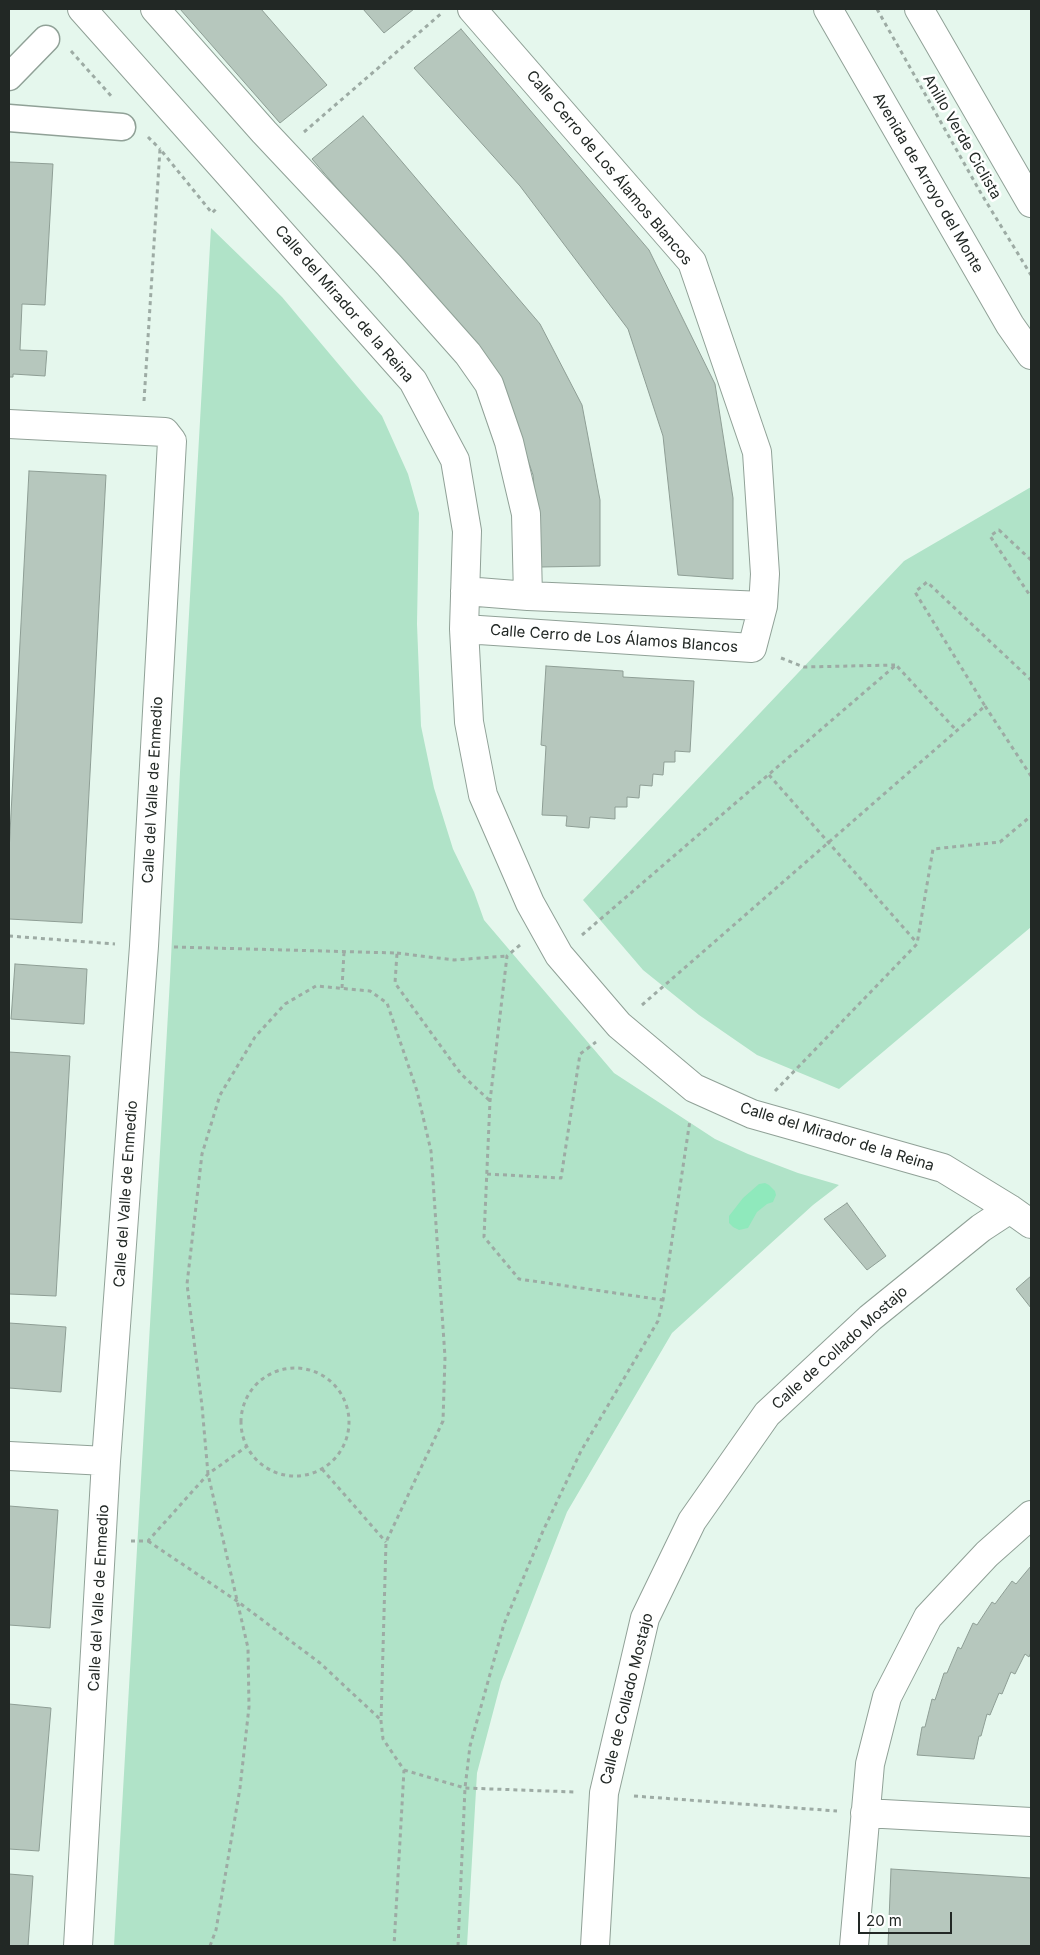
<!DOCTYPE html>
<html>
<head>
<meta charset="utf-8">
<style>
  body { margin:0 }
  #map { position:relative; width:1040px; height:1955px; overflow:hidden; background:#e5f7ed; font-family:Inter,sans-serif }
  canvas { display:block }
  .frame { position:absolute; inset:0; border:10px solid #222825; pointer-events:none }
  .scale { position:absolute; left:858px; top:1912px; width:94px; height:22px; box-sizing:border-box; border:2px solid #222825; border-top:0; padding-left:6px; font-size:15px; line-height:18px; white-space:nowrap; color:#222825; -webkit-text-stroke:4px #fff; paint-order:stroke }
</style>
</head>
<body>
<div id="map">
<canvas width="1040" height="1955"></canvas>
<div class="frame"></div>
<div class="scale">20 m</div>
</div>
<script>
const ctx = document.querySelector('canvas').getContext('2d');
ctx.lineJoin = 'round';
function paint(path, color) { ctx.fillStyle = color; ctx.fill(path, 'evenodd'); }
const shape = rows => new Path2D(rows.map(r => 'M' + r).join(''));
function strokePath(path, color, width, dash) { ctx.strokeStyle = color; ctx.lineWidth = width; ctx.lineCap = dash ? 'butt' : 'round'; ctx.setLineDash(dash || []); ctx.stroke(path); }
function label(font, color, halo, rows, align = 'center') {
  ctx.font = font + ' Inter,sans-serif'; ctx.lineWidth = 5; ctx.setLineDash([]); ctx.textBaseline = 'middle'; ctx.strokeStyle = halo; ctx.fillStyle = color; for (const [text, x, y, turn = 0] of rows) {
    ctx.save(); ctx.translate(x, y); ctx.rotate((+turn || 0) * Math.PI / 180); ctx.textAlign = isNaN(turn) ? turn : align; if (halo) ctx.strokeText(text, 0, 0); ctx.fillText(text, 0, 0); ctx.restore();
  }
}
paint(shape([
  [211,228,282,297,382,416,408,474,419,513,417,624,421,726,434,788,453,849,474,892,484,920,614,1073,715,1139,748,1154,798,1173,839,1185,813,1205,672,1333,567,1512,501,1682,477,1773,467,1946,114,1946,170,979,180,772],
  [1031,487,1031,927,839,1089,757,1055,699,1015,643,970,583,900,904,561]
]), '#b0e3c8');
paint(shape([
  [765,1183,769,1185,775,1191,776,1195,773,1202,767,1204,757,1212,748,1228,739,1230,733,1227,729,1223,729,1216,743,1198,759,1184]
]), '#8fe9bc');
const building = shape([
  [180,9,261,9,327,85,280,123,180,9],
  [363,9,414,9,384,33,363,9],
  [461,29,649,250,715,384,733,498,733,579,678,575,663,436,628,329,520,186,414,68,461,29],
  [363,116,540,324,582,405,600,500,600,566,540,567,533,475,498,372,437,305,312,159,363,116],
  [9,162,53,164,45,305,22,304,20,350,47,351,45,376,13,374,13,377,9,377,9,162],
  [29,471,106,475,82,923,9,919,9,852,29,471],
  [546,666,623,671,623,677,694,681,690,752,675,751,675,762,664,762,663,775,653,774,652,786,640,785,639,798,627,797,627,807,615,807,615,819,590,817,589,828,566,826,567,816,542,815,546,746,541,745,546,666],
  [15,964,87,969,84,1024,11,1019,15,964],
  [9,1052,70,1056,56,1296,9,1294,9,1052],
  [847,1203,886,1256,867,1270,824,1219,847,1203],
  [1031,1276,1031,1308,1016,1289,1031,1276],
  [9,1323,66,1327,61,1392,9,1388,9,1323],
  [9,1506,58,1510,50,1628,9,1625,9,1506],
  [1031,1566,1031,1652,1029,1657,1025,1654,1015,1674,1011,1672,1002,1694,999,1693,990,1715,987,1714,981,1736,979,1736,974,1759,917,1755,922,1727,925,1727,932,1699,935,1700,944,1673,947,1673,958,1647,961,1649,973,1623,977,1625,992,1602,995,1604,1012,1581,1016,1584,1031,1566],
  [9,1704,51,1708,39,1851,9,1849,9,1704],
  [891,1869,1031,1878,1031,1946,888,1946,891,1869],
  [9,1874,33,1876,28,1946,9,1946,9,1874]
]);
paint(building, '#b6c7bd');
strokePath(building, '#8e9e95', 1);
const pedestrian = shape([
  [9,77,46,39],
  [9,118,122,127]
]);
const minor = shape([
  [82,9,413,381,455,460,467,531,464,629,469,722,483,795,530,903,559,955,619,1025,694,1088,752,1114,943,1168,1010,1209,1031,1224],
  [155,9,264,132,389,265,468,354,489,384,509,442,526,514,528,596],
  [9,424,165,432,172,441,144,946,106,1461,78,1946],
  [465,591,528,596,763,606],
  [464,629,752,648,763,606,765,574,757,452,692,262,472,9],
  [9,1456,106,1461],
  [865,1813,1031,1822],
  [595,1946,604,1793,645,1618,692,1521,767,1414,870,1318,981,1228,1010,1209],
  [854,1946,870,1764,887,1697,928,1617,987,1554,1031,1515]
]);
const tertiary = shape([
  [828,9,1010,325,1031,355],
  [919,9,1031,203]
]);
strokePath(pedestrian, '#90a197', 29);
strokePath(minor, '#90a197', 30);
strokePath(tertiary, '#90a197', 30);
strokePath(shape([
  [877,9,982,195,1031,275],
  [71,51,112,97],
  [304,132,443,12],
  [148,137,160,149],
  [144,401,160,149,212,213,218,207],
  [1031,560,999,530,990,536,1031,597],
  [781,658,804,667,895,665],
  [985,706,1031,776],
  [769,775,917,943],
  [582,935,896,665,956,730],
  [9,936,115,944],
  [520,945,507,956,490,1101,484,1237,519,1279,663,1300],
  [174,947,397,953,395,983,461,1074,490,1101],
  [397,953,454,960,507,956],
  [342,988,344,952],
  [642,1005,985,706,915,592,927,582,1031,680],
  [775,1091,917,944,933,849,1000,842,1031,816],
  [487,1174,561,1178,580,1054,596,1042],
  '241 1422a54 54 0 1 1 108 0a54 54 0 1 1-108 0Z',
  [322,1469,386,1542],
  [131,1541,148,1541,208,1474,246,1447],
  [148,1541,237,1601,320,1663,381,1720],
  [404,1770,465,1788,575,1792],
  [634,1796,837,1811],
  [210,1946,216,1930,240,1788,249,1707,248,1648,208,1474,202,1406,187,1284,202,1154,220,1095,255,1037,285,1004,316,986,370,991,387,1003,417,1091,431,1151,445,1357,443,1421,386,1542,381,1721,383,1739,404,1770,394,1946],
  [458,1946,465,1788,470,1746,504,1624,543,1531,581,1451,658,1321,663,1300,690,1120]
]), '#9daba4', 3, [4, 4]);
strokePath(pedestrian, '#fff', 26);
strokePath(minor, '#fff', 28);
strokePath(tertiary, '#fff', 28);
label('15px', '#222825', '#fff', [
  ["Anillo Verde Ciclista",962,137,60],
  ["Calle Cerro de Los Álamos Blancos",609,168,50],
  ["Avenida de Arroyo del Monte",928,183,60],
  ["Calle del Mirador de la Reina",344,304,49],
  ["Calle Cerro de Los Álamos Blancos",614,639,4],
  ["Calle del Valle de Enmedio",153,790,-87],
  ["Calle del Mirador de la Reina",837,1137,17],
  ["Calle del Valle de Enmedio",126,1194,-86],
  ["Calle de Collado Mostajo",840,1348,-42],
  ["Calle del Valle de Enmedio",99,1598,-87],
  ["Calle de Collado Mostajo",627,1699,-76]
]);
</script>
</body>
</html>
